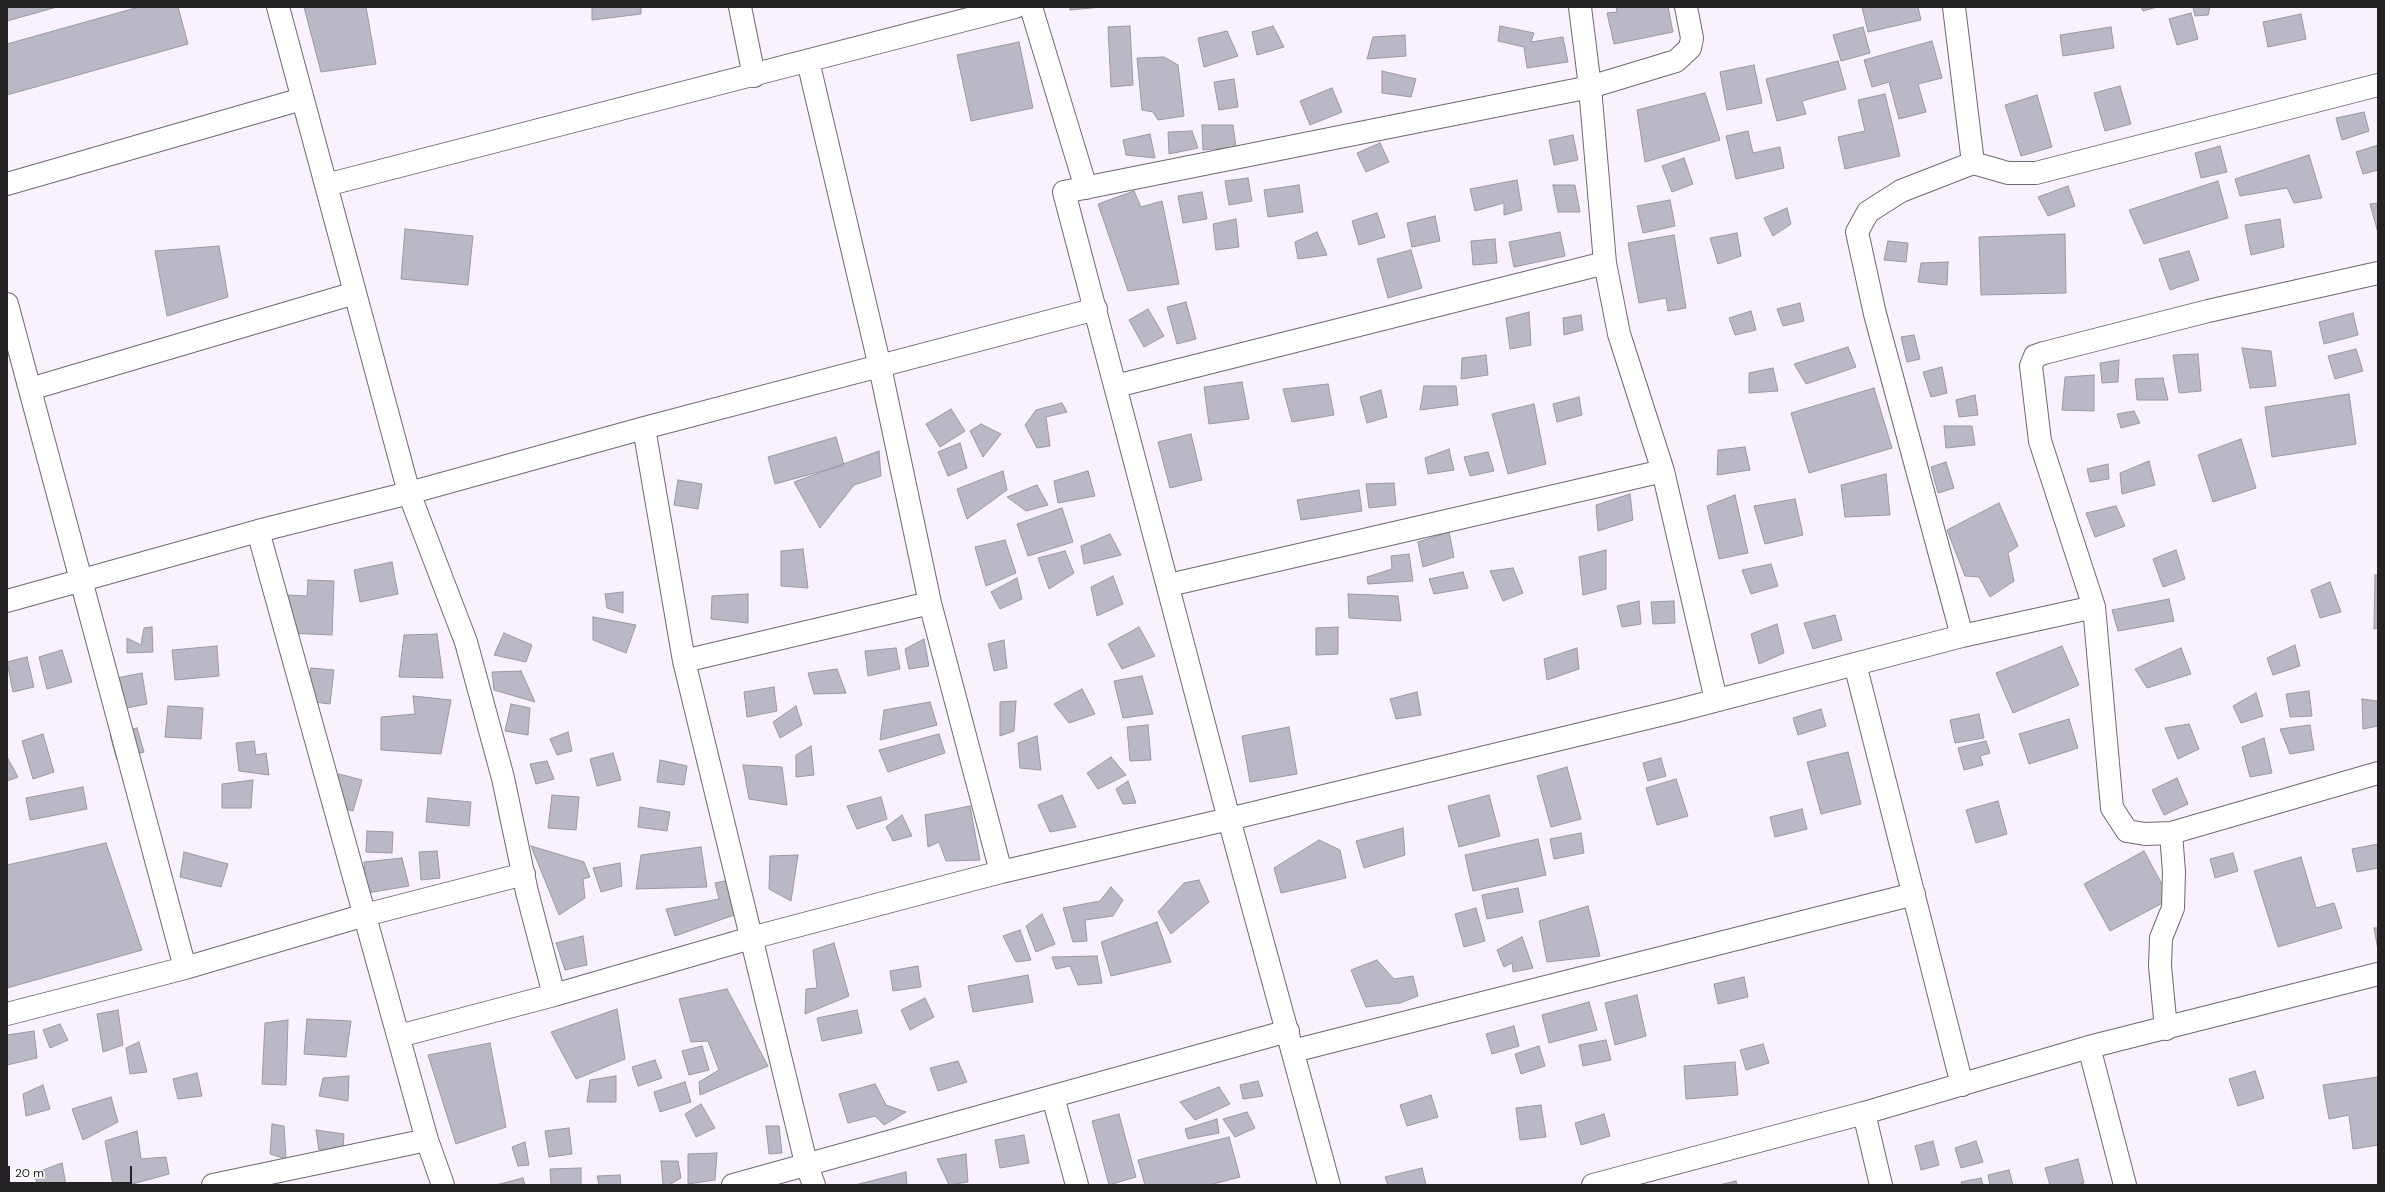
<!DOCTYPE html>
<html>
<head>
<meta charset="utf-8">
<style>
  body { margin:0 }
  #map { position:relative; width:2385px; height:1192px; overflow:hidden; background:#f9f1fc; font-family:"DM Sans",sans-serif }
  canvas { display:block }
  .frame { position:absolute; inset:0; border:8px solid #242225; pointer-events:none }
  .scale { position:absolute; left:8px; top:1166px; width:124px; height:18px; box-sizing:border-box; border:2px solid #242225; border-top:0; padding-left:5px; font-size:12px; line-height:14px; white-space:nowrap; color:#242225; -webkit-text-stroke:3px #fff; paint-order:stroke }
</style>
</head>
<body>
<div id="map">
<canvas width="2385" height="1192"></canvas>
<div class="frame"></div>
<div class="scale">20 m</div>
</div>
<script>
const ctx = document.querySelector('canvas').getContext('2d');
ctx.lineJoin = 'round';
function paint(path, color) { ctx.fillStyle = color; ctx.fill(path, 'evenodd'); }
const shape = rows => new Path2D(rows.map(r => 'M' + r).join(''));
function strokePath(path, color, width, dash) { ctx.strokeStyle = color; ctx.lineWidth = width; ctx.lineCap = dash ? 'butt' : 'round'; ctx.setLineDash(dash || []); ctx.stroke(path); }
const building = shape([
  [7,7,57,7,7,21,7,7],
  [139,7,178,7,188,44,7,95,7,44,139,7],
  [304,7,366,7,376,64,321,72,304,7],
  [592,7,641,7,641,14,592,20,592,7],
  [1070,7,1102,7,1070,10,1070,7],
  [1616,7,1668,7,1673,32,1614,44,1607,13,1617,12,1616,7],
  [1862,7,1918,7,1921,20,1868,32,1862,7],
  [2141,7,2157,7,2143,11,2141,7],
  [2193,7,2210,7,2208,15,2195,16,2193,7],
  [2191,13,2198,39,2177,45,2169,19,2191,13],
  [2301,14,2306,39,2268,47,2263,22,2301,14],
  [1130,26,1133,85,1111,87,1108,27,1130,26],
  [1273,26,1284,47,1257,55,1252,32,1273,26],
  [1500,26,1534,33,1531,42,1563,37,1568,62,1527,68,1524,47,1498,41,1500,26],
  [1863,27,1870,53,1841,61,1833,35,1863,27],
  [2111,27,2114,48,2063,56,2060,35,2111,27],
  [1227,31,1238,56,1204,67,1198,38,1227,31],
  [1405,35,1406,56,1367,59,1373,37,1405,35],
  [1932,41,1942,78,1918,84,1926,112,1899,119,1889,82,1872,87,1864,60,1932,41],
  [1019,42,1033,108,971,121,957,55,1019,42],
  [1164,57,1178,65,1184,116,1158,120,1153,112,1142,110,1137,58,1164,57],
  [1838,61,1846,89,1802,101,1806,114,1777,121,1766,79,1838,61],
  [1754,65,1762,103,1727,110,1720,72,1754,65],
  [1382,71,1416,79,1411,97,1382,93,1382,71],
  [1234,79,1238,107,1219,110,1214,82,1234,79],
  [2120,86,2131,124,2105,131,2094,93,2120,86],
  [1332,88,1342,112,1310,125,1300,101,1332,88],
  [1705,93,1720,140,1645,162,1637,110,1705,93],
  [1885,94,1900,156,1845,169,1838,137,1865,131,1858,100,1885,94],
  [2037,95,2052,147,2021,156,2005,105,2037,95],
  [2364,112,2369,131,2342,140,2336,118,2364,112],
  [1202,125,1233,125,1236,147,1203,150,1202,125],
  [1192,131,1198,148,1169,154,1168,132,1192,131],
  [1748,131,1753,153,1780,147,1784,168,1736,179,1726,136,1748,131],
  [1150,134,1155,158,1126,155,1123,140,1150,134],
  [1573,135,1578,160,1554,165,1549,140,1573,135],
  [1380,143,1389,162,1366,172,1357,153,1380,143],
  [2378,145,2378,170,2363,174,2356,152,2378,145],
  [2220,146,2227,172,2201,178,2195,153,2220,146],
  [2309,155,2322,198,2294,203,2287,188,2240,196,2235,179,2309,155],
  [1684,158,1693,184,1672,192,1662,166,1684,158],
  [1248,178,1252,201,1229,205,1225,181,1248,178],
  [1517,180,1522,210,1504,215,1504,203,1475,211,1470,189,1517,180],
  [2218,181,2228,218,2144,244,2129,210,2218,181],
  [1299,185,1303,212,1268,217,1264,190,1299,185],
  [1553,185,1575,185,1580,212,1558,212,1553,185],
  [2068,186,2075,206,2048,216,2038,197,2068,186],
  [1134,191,1141,207,1162,201,1179,284,1128,291,1098,204,1134,191],
  [1202,192,1207,219,1183,223,1178,196,1202,192],
  [1670,200,1675,226,1643,233,1637,206,1670,200],
  [2378,203,2378,233,2370,204,2378,203],
  [1787,208,1791,224,1773,236,1764,218,1787,208],
  [1377,213,1385,237,1359,245,1352,221,1377,213],
  [1435,216,1440,241,1412,247,1407,223,1435,216],
  [1236,219,1239,247,1216,250,1213,224,1236,219],
  [2280,219,2284,247,2251,255,2245,225,2280,219],
  [405,229,473,236,468,285,401,279,405,229],
  [1317,232,1327,255,1298,259,1295,242,1317,232],
  [1560,232,1565,256,1514,267,1509,242,1560,232],
  [1737,233,1741,256,1718,264,1710,238,1737,233],
  [2065,234,2066,293,1981,295,1979,237,2065,234],
  [1674,235,1686,308,1668,311,1666,298,1639,303,1628,243,1674,235],
  [1495,239,1497,263,1473,265,1471,241,1495,239],
  [1888,241,1908,243,1906,262,1884,260,1888,241],
  [219,246,228,297,167,316,155,251,219,246],
  [1411,250,1422,288,1388,298,1377,259,1411,250],
  [2189,251,2199,280,2170,290,2159,259,2189,251],
  [1948,262,1947,285,1918,282,1921,263,1948,262],
  [1186,302,1196,339,1177,344,1167,307,1186,302],
  [1800,303,1804,321,1783,326,1777,309,1800,303],
  [1148,309,1164,336,1144,347,1129,320,1148,309],
  [1751,311,1756,330,1735,335,1729,318,1751,311],
  [1529,312,1531,345,1510,349,1506,318,1529,312],
  [2353,313,2358,335,2324,344,2319,322,2353,313],
  [1581,315,1583,330,1564,335,1563,318,1581,315],
  [1914,335,1920,359,1907,362,1901,337,1914,335],
  [1848,347,1856,367,1806,384,1794,364,1848,347],
  [2242,348,2271,351,2276,386,2250,388,2242,348],
  [2356,349,2363,371,2335,379,2328,356,2356,349],
  [2198,354,2201,391,2179,393,2173,355,2198,354],
  [1486,355,1488,375,1461,379,1462,358,1486,355],
  [2119,360,2118,382,2102,383,2100,363,2119,360],
  [1942,367,1947,393,1931,397,1923,372,1942,367],
  [1773,368,1778,391,1749,393,1749,373,1773,368],
  [2094,375,2094,411,2062,410,2065,377,2094,375],
  [2163,378,2168,400,2137,400,2135,379,2163,378],
  [1242,382,1249,419,1209,424,1204,387,1242,382],
  [1328,384,1334,415,1292,422,1283,389,1328,384],
  [1424,386,1456,386,1458,405,1420,410,1424,386],
  [1874,388,1892,448,1809,473,1791,413,1874,388],
  [1381,390,1387,417,1367,423,1360,397,1381,390],
  [2349,394,2356,444,2272,457,2265,407,2349,394],
  [1975,395,1978,415,1959,417,1956,400,1975,395],
  [1579,397,1582,415,1557,422,1553,404,1579,397],
  [1062,403,1067,412,1046,417,1050,446,1037,448,1025,425,1036,410,1062,403],
  [1534,404,1546,464,1508,474,1492,414,1534,404],
  [951,409,965,431,940,447,926,424,951,409],
  [2134,411,2140,423,2121,428,2117,414,2134,411],
  [981,424,1001,434,983,457,970,431,981,424],
  [1944,426,1972,426,1975,445,1946,448,1944,426],
  [1191,434,1202,480,1170,488,1158,442,1191,434],
  [836,437,844,465,775,484,768,457,836,437],
  [2241,439,2256,488,2213,502,2198,455,2241,439],
  [960,443,967,468,948,476,938,452,960,443],
  [1745,447,1750,470,1717,475,1718,450,1745,447],
  [1449,449,1454,470,1428,474,1425,458,1449,449],
  [879,451,881,476,854,485,820,528,794,482,879,451],
  [1488,452,1494,471,1470,476,1464,457,1488,452],
  [2149,461,2155,485,2122,494,2120,473,2149,461],
  [1946,462,1954,488,1938,493,1931,467,1946,462],
  [2108,464,2109,479,2090,482,2087,469,2108,464],
  [1003,471,1007,490,967,519,957,489,1003,471],
  [1088,471,1095,496,1058,503,1054,481,1088,471],
  [1886,474,1890,515,1845,517,1841,485,1886,474],
  [678,480,702,484,698,509,674,505,678,480],
  [1394,483,1396,505,1369,508,1366,484,1394,483],
  [1037,485,1048,505,1026,511,1007,497,1037,485],
  [1359,490,1362,511,1301,520,1297,500,1359,490],
  [1630,494,1633,520,1598,531,1596,505,1630,494],
  [1735,495,1748,553,1719,559,1707,506,1735,495],
  [1795,499,1803,535,1765,544,1754,506,1795,499],
  [1999,503,2018,546,2008,553,2014,581,1990,597,1979,577,1965,576,1947,530,1999,503],
  [2116,506,2125,526,2095,537,2086,513,2116,506],
  [1062,508,1073,542,1028,556,1017,524,1062,508],
  [1449,532,1454,557,1423,567,1418,542,1449,532],
  [1110,534,1121,555,1084,564,1081,546,1110,534],
  [1005,540,1016,573,986,586,975,547,1005,540],
  [803,549,808,588,781,586,781,551,803,549],
  [1606,550,1606,589,1583,595,1579,557,1606,550],
  [2176,550,2185,579,2163,587,2153,559,2176,550],
  [1065,551,1074,573,1049,589,1038,558,1065,551],
  [1409,554,1413,581,1368,584,1367,577,1392,569,1391,556,1409,554],
  [392,562,398,594,360,602,354,570,392,562],
  [1771,564,1778,586,1751,594,1742,570,1771,564],
  [1513,568,1523,593,1503,601,1490,571,1513,568],
  [1463,572,1468,588,1434,594,1429,579,1463,572],
  [2375,575,2378,575,2378,628,2374,629,2375,575],
  [1113,576,1123,604,1097,616,1091,587,1113,576],
  [1017,578,1022,599,1000,609,991,592,1017,578],
  [308,580,334,581,332,635,287,633,288,595,307,596,308,580],
  [2330,582,2341,612,2320,618,2311,590,2330,582],
  [623,592,623,613,607,608,605,594,623,592],
  [748,594,748,623,711,619,712,596,748,594],
  [1348,594,1398,596,1401,621,1349,618,1348,594],
  [2169,599,2174,621,2118,631,2112,610,2169,599],
  [1639,601,1641,624,1622,627,1617,606,1639,601],
  [1674,601,1675,623,1653,624,1651,602,1674,601],
  [1835,615,1842,640,1813,649,1804,623,1835,615],
  [593,617,636,625,626,653,593,640,593,617],
  [1777,624,1784,653,1759,664,1751,634,1777,624],
  [152,627,153,652,127,653,127,638,141,645,144,628,152,627],
  [1139,627,1155,656,1122,669,1108,644,1139,627],
  [1338,627,1338,654,1316,655,1316,628,1338,627],
  [504,633,532,645,526,662,494,655,504,633],
  [437,634,443,678,399,677,404,635,437,634],
  [924,639,929,666,909,669,905,649,924,639],
  [1004,640,1007,668,994,671,988,644,1004,640],
  [2295,645,2300,666,2273,675,2267,658,2295,645],
  [217,646,219,676,175,680,172,650,217,646],
  [2062,646,2079,685,2013,713,1996,673,2062,646],
  [896,648,900,669,868,676,865,651,896,648],
  [1577,648,1579,669,1547,680,1544,659,1577,648],
  [2181,648,2191,674,2147,688,2135,669,2181,648],
  [62,650,72,682,47,689,39,657,62,650],
  [27,657,34,687,13,692,7,662,27,657],
  [311,668,334,670,330,704,306,701,311,668],
  [837,669,846,693,814,694,808,673,837,669],
  [521,671,535,702,494,690,492,672,521,671],
  [142,673,147,704,122,709,117,678,142,673],
  [1142,676,1153,714,1123,718,1114,681,1142,676],
  [774,687,777,711,747,717,744,692,774,687],
  [1082,689,1095,714,1069,723,1054,704,1082,689],
  [2309,691,2312,716,2290,717,2286,694,2309,691],
  [1417,692,1421,715,1396,719,1390,699,1417,692],
  [2256,693,2263,716,2241,723,2233,706,2256,693],
  [413,696,451,700,441,754,381,750,381,717,415,714,413,696],
  [2362,699,2378,701,2378,726,2363,729,2362,699],
  [1016,701,1014,731,1000,736,1000,702,1016,701],
  [930,702,937,725,880,740,884,710,930,702],
  [511,704,530,708,528,735,505,731,511,704],
  [168,706,203,708,201,739,165,737,168,706],
  [796,706,802,725,780,738,773,722,796,706],
  [1821,709,1826,726,1798,735,1793,718,1821,709],
  [1979,714,1984,738,1955,743,1950,720,1979,714],
  [2069,719,2078,748,2029,764,2019,734,2069,719],
  [2189,724,2199,749,2178,759,2165,728,2189,724],
  [1148,725,1151,760,1130,761,1127,727,1148,725],
  [2310,725,2314,750,2290,754,2280,729,2310,725],
  [1289,727,1297,774,1250,782,1242,736,1289,727],
  [137,728,144,752,117,760,110,735,137,728],
  [568,732,572,751,557,755,550,739,568,732],
  [43,734,54,772,33,779,22,741,43,734],
  [939,734,945,753,888,772,879,750,939,734],
  [1037,736,1041,770,1020,768,1018,743,1037,736],
  [2264,738,2272,773,2250,777,2242,747,2264,738],
  [254,741,256,755,266,753,269,775,239,771,236,743,254,741],
  [1986,741,1990,753,1980,756,1983,765,1964,770,1958,748,1986,741],
  [811,746,814,775,796,777,796,755,811,746],
  [1848,752,1861,804,1821,814,1807,762,1848,752],
  [613,753,621,780,597,786,590,759,613,753],
  [7,757,18,777,7,781,7,757],
  [1111,757,1126,775,1098,789,1087,773,1111,757],
  [1661,758,1666,776,1648,781,1643,763,1661,758],
  [660,760,687,766,684,785,657,782,660,760],
  [547,761,554,779,536,784,530,764,547,761],
  [743,765,782,767,787,805,749,799,743,765],
  [1567,767,1581,819,1551,827,1537,776,1567,767],
  [339,774,362,780,353,811,331,805,339,774],
  [2177,778,2188,804,2164,815,2152,790,2177,778],
  [1676,779,1688,816,1657,825,1646,788,1676,779],
  [253,780,251,808,222,808,222,784,253,780],
  [1128,781,1136,803,1123,804,1116,789,1128,781],
  [83,787,87,809,30,820,26,798,83,787],
  [552,795,579,797,576,830,548,828,552,795],
  [1062,795,1076,827,1050,832,1038,805,1062,795],
  [1489,795,1500,836,1459,847,1448,806,1489,795],
  [881,797,887,819,857,829,847,806,881,797],
  [428,798,471,802,469,826,426,822,428,798],
  [1998,801,2007,834,1976,843,1966,810,1998,801],
  [970,806,980,860,946,861,939,842,928,847,925,815,970,806],
  [640,807,670,812,667,831,638,827,640,807],
  [1802,809,1807,829,1775,837,1770,817,1802,809],
  [902,815,912,836,893,841,886,827,902,815],
  [1403,828,1405,855,1364,868,1356,841,1403,828],
  [367,831,393,832,392,853,366,852,367,831],
  [1581,833,1584,853,1554,859,1550,839,1581,833],
  [1538,839,1546,875,1473,891,1465,855,1538,839],
  [1319,840,1340,850,1346,878,1281,893,1274,868,1319,840],
  [106,843,142,950,7,988,7,865,106,843],
  [2378,844,2378,868,2357,872,2352,849,2378,844],
  [531,846,584,862,590,877,583,879,585,898,559,915,531,846],
  [701,847,707,887,636,889,641,855,701,847],
  [437,851,440,878,421,880,419,852,437,851],
  [2144,851,2170,899,2110,931,2084,884,2144,851],
  [184,852,228,864,221,887,180,877,184,852],
  [2233,853,2238,871,2215,878,2210,859,2233,853],
  [798,855,791,901,769,889,770,856,798,855],
  [2301,857,2316,908,2334,903,2342,928,2278,947,2254,871,2301,857],
  [402,858,409,886,367,893,364,862,402,858],
  [620,863,622,886,601,892,593,868,620,863],
  [729,880,737,914,675,936,666,909,719,899,715,883,729,880],
  [1199,880,1209,902,1171,934,1158,912,1184,883,1199,880],
  [1111,887,1123,900,1113,916,1085,920,1087,941,1073,942,1063,908,1100,901,1111,887],
  [1518,888,1523,912,1487,919,1482,895,1518,888],
  [1588,906,1600,956,1547,962,1539,921,1588,906],
  [1476,908,1485,941,1464,947,1455,914,1476,908],
  [1042,914,1055,944,1036,952,1026,926,1042,914],
  [1157,922,1171,962,1111,976,1101,942,1157,922],
  [2374,928,2378,928,2378,950,2374,928],
  [1020,930,1031,960,1016,962,1003,936,1020,930],
  [583,936,587,965,565,970,556,943,583,936],
  [1522,937,1533,968,1513,972,1512,963,1504,967,1497,950,1522,937],
  [834,943,849,996,805,1014,806,989,817,988,813,950,834,943],
  [1097,956,1102,983,1078,985,1070,966,1056,969,1052,957,1097,956],
  [1377,960,1394,979,1413,976,1418,996,1400,1003,1366,1007,1351,970,1377,960],
  [918,966,921,987,893,991,890,971,918,966],
  [1028,975,1033,1002,973,1012,968,986,1028,975],
  [1744,977,1748,997,1718,1004,1714,984,1744,977],
  [727,989,768,1066,700,1095,699,1082,719,1070,708,1041,691,1042,679,999,727,989],
  [1637,995,1646,1036,1615,1045,1605,1003,1637,995],
  [925,998,934,1017,910,1030,901,1010,925,998],
  [1589,1002,1597,1030,1549,1043,1542,1015,1589,1002],
  [617,1009,625,1059,576,1079,551,1032,617,1009],
  [118,1010,123,1045,103,1052,97,1014,118,1010],
  [857,1010,862,1033,822,1041,817,1018,857,1010],
  [307,1019,351,1021,346,1057,304,1054,307,1019],
  [288,1020,286,1085,262,1084,265,1023,288,1020],
  [60,1024,68,1040,50,1048,43,1030,60,1024],
  [1514,1026,1519,1046,1492,1054,1486,1034,1514,1026],
  [34,1031,37,1058,7,1065,7,1035,34,1031],
  [1606,1040,1611,1060,1583,1066,1579,1045,1606,1040],
  [139,1042,147,1072,130,1074,126,1048,139,1042],
  [490,1043,506,1127,456,1144,428,1055,490,1043],
  [1763,1044,1769,1063,1746,1070,1740,1050,1763,1044],
  [702,1046,709,1070,689,1075,682,1051,702,1046],
  [1539,1046,1545,1066,1521,1074,1515,1054,1539,1046],
  [655,1060,662,1078,638,1086,632,1067,655,1060],
  [958,1061,967,1082,938,1091,930,1068,958,1061],
  [1735,1062,1738,1095,1686,1099,1684,1066,1735,1062],
  [2255,1071,2264,1098,2238,1106,2229,1079,2255,1071],
  [197,1073,202,1096,178,1099,173,1079,197,1073],
  [349,1076,348,1101,319,1096,323,1078,349,1076],
  [616,1076,616,1102,587,1102,590,1080,616,1076],
  [2378,1077,2378,1145,2353,1149,2349,1115,2329,1119,2323,1085,2378,1077],
  [1258,1081,1263,1096,1243,1099,1240,1085,1258,1081],
  [685,1082,691,1102,660,1112,654,1092,685,1082],
  [875,1084,886,1105,906,1112,884,1125,875,1116,848,1123,839,1094,875,1084],
  [43,1085,50,1109,26,1116,23,1094,43,1085],
  [1219,1087,1230,1104,1195,1120,1180,1102,1219,1087],
  [1431,1095,1438,1117,1407,1126,1400,1105,1431,1095],
  [111,1097,118,1122,83,1140,72,1109,111,1097],
  [701,1104,715,1128,696,1137,685,1114,701,1104],
  [1541,1105,1546,1137,1520,1140,1516,1108,1541,1105],
  [1247,1112,1255,1128,1235,1137,1223,1119,1247,1112],
  [1119,1114,1136,1177,1109,1185,1092,1121,1119,1114],
  [1604,1114,1610,1136,1581,1145,1575,1123,1604,1114],
  [1217,1119,1219,1133,1188,1139,1185,1129,1217,1119],
  [272,1124,284,1126,286,1159,270,1154,272,1124],
  [766,1126,779,1126,782,1153,769,1154,766,1126],
  [569,1128,572,1154,549,1157,545,1131,569,1128],
  [316,1130,344,1134,343,1150,319,1150,316,1130],
  [137,1131,141,1159,166,1157,169,1174,129,1185,113,1185,105,1141,137,1131],
  [1024,1135,1029,1163,1000,1168,995,1140,1024,1135],
  [1229,1137,1240,1177,1209,1185,1145,1185,1138,1160,1229,1137],
  [1933,1141,1939,1165,1921,1170,1915,1146,1933,1141],
  [1976,1141,1983,1162,1961,1168,1955,1148,1976,1141],
  [525,1142,529,1165,518,1166,512,1147,525,1142],
  [717,1153,715,1180,688,1184,688,1154,717,1153],
  [966,1154,968,1182,949,1185,937,1159,966,1154],
  [2078,1159,2084,1183,2076,1185,2050,1185,2045,1168,2078,1159],
  [661,1161,678,1161,681,1178,669,1185,663,1185,661,1161],
  [62,1163,66,1185,37,1185,35,1173,62,1163],
  [581,1168,581,1185,551,1185,550,1169,581,1168],
  [1422,1168,1426,1185,1388,1185,1385,1177,1422,1168],
  [2009,1170,2013,1185,1990,1185,1988,1175,2009,1170],
  [906,1172,907,1185,855,1185,906,1172],
  [620,1175,621,1185,599,1185,597,1176,620,1175],
  [523,1178,525,1185,496,1185,523,1178],
  [1981,1178,1983,1185,1962,1185,1961,1182,1981,1178],
  [1736,1181,1737,1185,1719,1185,1736,1181]
]);
paint(building, '#b9b8c4');
strokePath(building, '#9999a4', 1);
const minor = shape([
  [278,7,409,493,466,642,503,778,527,892,554,995],
  [740,7,754,76],
  [1031,7,1086,188],
  [1580,7,1590,87,1605,263,1619,334,1663,471,1716,700],
  [1954,7,1973,163,2008,173,2036,173,2378,85],
  [808,61,880,367,930,603,1001,872],
  [7,184,302,99],
  [326,185,1015,7],
  [2378,273,2208,311,2044,353,2035,356,2031,366,2040,441,2094,607,2112,808,2127,831,2145,834,2171,833,2378,773],
  [7,304,185,968],
  [1116,386,1605,263],
  [30,389,355,293],
  [644,428,684,661,806,1163,814,1185],
  [258,531,427,1140,443,1185],
  [1169,585,1663,471],
  [7,601,258,531,409,493,644,428,1096,309],
  [1962,636,1875,314,1857,232,1868,212,1901,191,1973,163],
  [684,661,930,603],
  [1855,664,1962,1085],
  [7,1014,185,968,365,915,524,874],
  [2166,1029,2160,966,2161,938,2173,908,2174,872,2171,833],
  [399,1036,554,995,751,938,1001,872,1229,819,1676,711,1962,636,2094,607],
  [2089,1047,2378,974],
  [1293,1051,1914,894],
  [1053,1097,1077,1185],
  [1864,1113,1881,1185],
  [213,1185,427,1140],
  [733,1185,1288,1031],
  [1329,1185,1229,819,1064,192,1590,87,1676,61,1690,48,1692,38,1686,7],
  [1593,1185,1864,1113,2089,1047,2125,1185]
]);
strokePath(minor, '#6f6973', 24);
strokePath(minor, '#fff', 22);
</script>
</body>
</html>
